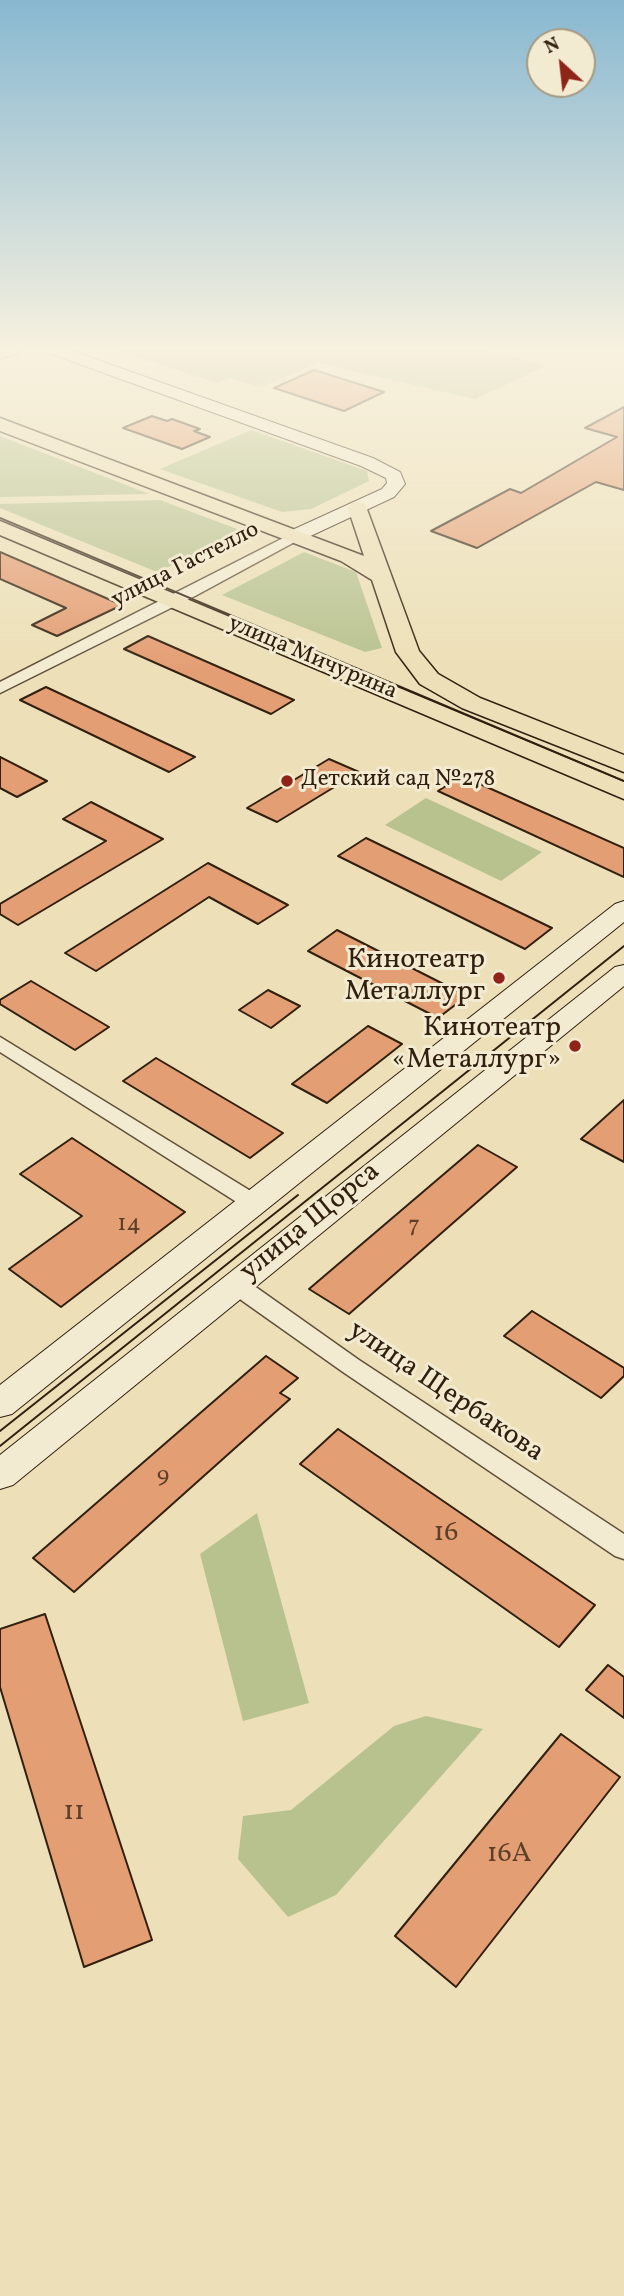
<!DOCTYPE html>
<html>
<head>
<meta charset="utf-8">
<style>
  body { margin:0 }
  #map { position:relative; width:624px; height:2296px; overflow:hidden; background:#ede0b8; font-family:Vollkorn,serif }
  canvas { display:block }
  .north { position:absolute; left:526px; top:28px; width:70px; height:70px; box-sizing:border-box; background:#f3ebd1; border:2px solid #a59a83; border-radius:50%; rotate:333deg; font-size:19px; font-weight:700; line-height:28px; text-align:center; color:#31200f }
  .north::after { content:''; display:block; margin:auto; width:24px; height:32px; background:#8f2418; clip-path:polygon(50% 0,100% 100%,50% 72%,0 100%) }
</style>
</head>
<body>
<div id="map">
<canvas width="624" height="2296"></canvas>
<div class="north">N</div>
</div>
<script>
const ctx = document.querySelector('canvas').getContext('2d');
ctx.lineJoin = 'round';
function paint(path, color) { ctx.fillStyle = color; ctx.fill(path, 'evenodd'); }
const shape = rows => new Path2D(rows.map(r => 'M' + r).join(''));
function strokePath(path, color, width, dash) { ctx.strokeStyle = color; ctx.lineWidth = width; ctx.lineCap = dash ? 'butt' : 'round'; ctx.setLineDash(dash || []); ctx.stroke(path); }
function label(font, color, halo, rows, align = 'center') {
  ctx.font = font + ' Vollkorn,serif'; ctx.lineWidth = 6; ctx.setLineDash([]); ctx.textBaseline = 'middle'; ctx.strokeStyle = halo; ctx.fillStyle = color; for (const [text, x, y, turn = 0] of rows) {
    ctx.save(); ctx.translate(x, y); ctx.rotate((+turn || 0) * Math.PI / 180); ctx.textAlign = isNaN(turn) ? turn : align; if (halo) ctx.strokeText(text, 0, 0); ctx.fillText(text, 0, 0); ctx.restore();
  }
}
paint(shape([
  [113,349,485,349,546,366,475,399,318,363,261,387,230,378,217,383],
  [251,430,367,471,369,481,311,509,282,512,160,469],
  [0,436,149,494,0,497],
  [160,500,245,532,157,572,0,508,0,504],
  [304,552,356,572,382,648,365,652,222,595],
  [426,798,542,852,501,881,385,825],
  [257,1513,309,1703,243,1721,200,1554],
  [426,1716,483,1729,336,1895,288,1917,238,1859,243,1816,291,1810,394,1726]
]), '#b8c28f');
const building = shape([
  [314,370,384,392,344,411,274,388,314,370],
  [624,407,624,490,596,482,477,548,431,531,510,489,521,493,617,437,585,428,624,407],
  [152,416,167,421,172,419,200,429,194,431,210,437,182,449,123,428,152,416],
  [0,552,122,605,57,636,32,625,66,608,0,579,0,552],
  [148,636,294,700,271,714,124,649,148,636],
  [46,687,195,757,169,772,20,700,46,687],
  [0,757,47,781,17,797,0,788,0,757],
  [329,759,359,772,277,822,247,808,329,759],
  [462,776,624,848,624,877,438,791,462,776],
  [91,802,163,839,18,925,0,914,0,904,106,841,63,819,91,802],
  [366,838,552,928,525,949,338,856,366,838],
  [208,863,288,905,258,924,209,897,96,971,65,953,208,863],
  [337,930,467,996,438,1018,308,951,337,930],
  [31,981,109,1027,75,1050,0,1004,0,1000,31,981],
  [268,990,300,1006,271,1028,239,1010,268,990],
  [368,1026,402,1044,327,1103,292,1084,368,1026],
  [156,1058,283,1133,250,1158,123,1081,156,1058],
  [624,1100,624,1162,581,1139,624,1100],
  [72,1138,185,1212,61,1307,9,1269,82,1216,20,1174,72,1138],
  [478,1145,517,1167,349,1314,309,1289,478,1145],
  [532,1311,624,1368,624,1376,601,1398,504,1336,532,1311],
  [266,1356,298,1378,280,1393,290,1399,74,1592,33,1558,266,1356],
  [338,1429,595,1605,559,1647,300,1464,338,1429],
  [45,1614,152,1940,84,1967,0,1687,0,1629,45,1614],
  [608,1665,624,1677,624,1718,586,1690,608,1665],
  [561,1734,620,1777,456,1987,395,1936,561,1734]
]);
paint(building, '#e49e74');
strokePath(building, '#31200f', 2);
const minor = shape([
  [297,531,302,532,302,538,195,596,0,693,0,682,297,531],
  [0,1037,262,1198,265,1203,262,1208,254,1211,246,1208,0,1052,0,1037],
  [235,1276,243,1278,359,1360,624,1534,624,1559,615,1556,343,1372,227,1290,224,1284,227,1278,235,1276]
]);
const secondary = shape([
  [0,349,23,349,21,352,0,359,0,349],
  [44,349,67,349,373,458,400,472,405,484,394,497,304,539,290,539,287,535,290,531,382,489,387,483,386,478,361,466,46,352,44,349],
  [624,901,624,922,12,1414,0,1417,0,1385,615,904,624,901],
  [624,965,624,986,13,1485,0,1489,0,1455,615,967,624,965]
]);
const primary = shape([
  [0,418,364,556,348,508,351,504,358,502,365,504,419,651,438,674,480,698,624,755,624,772,462,708,420,684,396,652,372,580,341,561,0,431,0,418],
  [0,521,624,782,624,799,0,535,0,521]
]);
strokePath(minor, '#605039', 3);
strokePath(secondary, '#31200f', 2);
strokePath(primary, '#31200f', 3);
paint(minor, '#f3ebd1');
paint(secondary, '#f3ebd1');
paint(primary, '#ede0b8');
strokePath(shape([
  [0,518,624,781],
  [0,1431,298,1195],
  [0,1446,624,946]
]), '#31200f', 2);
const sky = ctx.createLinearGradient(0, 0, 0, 670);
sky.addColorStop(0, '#88b8d1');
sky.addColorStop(0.52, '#f7f1df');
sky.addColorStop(1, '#f7f1df00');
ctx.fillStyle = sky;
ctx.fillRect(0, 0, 624, 670);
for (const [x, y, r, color] of [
  [287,781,7,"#8f2418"],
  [499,978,7,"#8f2418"],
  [575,1046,7,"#8f2418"]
]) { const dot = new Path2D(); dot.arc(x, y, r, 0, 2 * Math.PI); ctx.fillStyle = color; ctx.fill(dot); strokePath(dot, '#f3ebd1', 2.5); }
label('23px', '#31200f', '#f3ebd1', [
  ["улица Гастелло",186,566,-27],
  ["улица Мичурина",312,659,23]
]);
label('23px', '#31200f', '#f3ebd1', [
  ["Детский сад №278",301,781]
], 'left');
label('24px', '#5e4028', null, [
  ["14",129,1226],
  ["7",414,1228],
  ["9",163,1478]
]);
label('28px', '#31200f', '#f3ebd1', [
  ["Кинотеатр",485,962],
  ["Металлург",485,994],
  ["Кинотеатр",561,1030],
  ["«Металлург»",561,1062]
], 'right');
label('28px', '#31200f', '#f3ebd1', [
  ["улица Щорса",311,1223,-39],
  ["улица Щербакова",445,1393,34]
]);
label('28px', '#5e4028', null, [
  ["16",446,1535],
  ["11",74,1814],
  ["16А",509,1856]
]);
</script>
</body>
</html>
